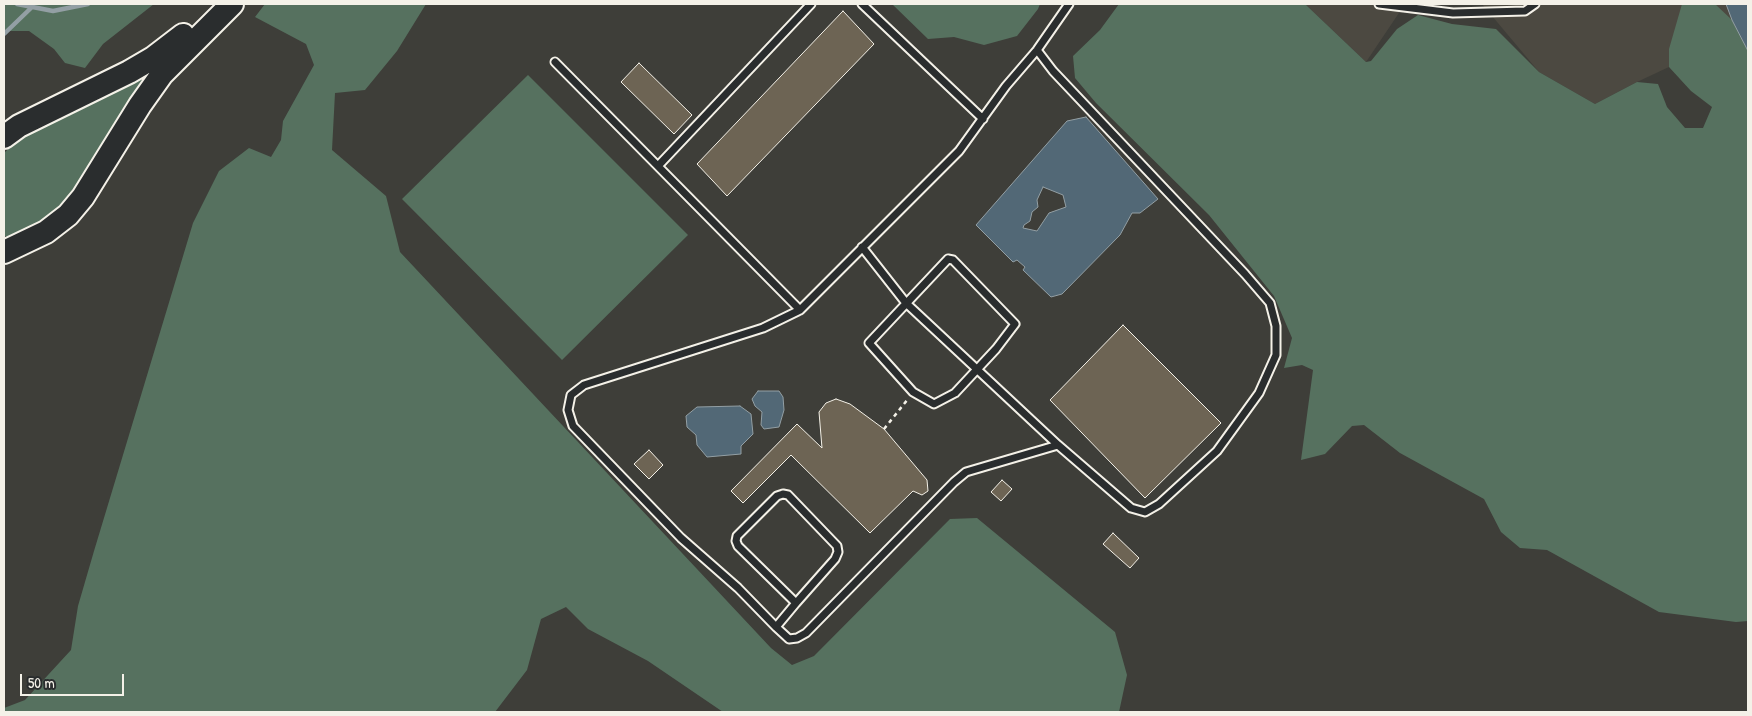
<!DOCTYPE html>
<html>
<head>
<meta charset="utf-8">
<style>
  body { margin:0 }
  #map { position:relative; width:1752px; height:716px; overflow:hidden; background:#3e3e39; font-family:"Patrick Hand",sans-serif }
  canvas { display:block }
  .frame { position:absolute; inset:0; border:5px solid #f4f1e8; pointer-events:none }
  .scale { position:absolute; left:20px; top:674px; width:104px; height:22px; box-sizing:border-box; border:2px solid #f4f1e8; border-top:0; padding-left:6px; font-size:15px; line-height:18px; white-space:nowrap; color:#f4f1e8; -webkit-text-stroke:4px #2a2d2e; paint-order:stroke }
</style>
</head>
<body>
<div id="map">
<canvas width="1752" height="716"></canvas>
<div class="frame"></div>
<div class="scale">50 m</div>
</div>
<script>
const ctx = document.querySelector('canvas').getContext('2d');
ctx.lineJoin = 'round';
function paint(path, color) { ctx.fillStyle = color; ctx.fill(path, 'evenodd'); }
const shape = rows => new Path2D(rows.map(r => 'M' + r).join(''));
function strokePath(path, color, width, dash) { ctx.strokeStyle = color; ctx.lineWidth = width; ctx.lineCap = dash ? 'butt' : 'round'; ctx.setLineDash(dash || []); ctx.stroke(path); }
paint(shape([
  [1305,4,1405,4,1366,62],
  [1482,4,1748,4,1748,92,1720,43,1637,82,1595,104,1539,72]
]), '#4c4941');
paint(shape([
  [4,4,154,4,103,44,85,68,65,63,54,49,29,31,4,31],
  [265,4,426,4,397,51,365,90,335,93,332,150,386,196,400,252,771,648,792,665,814,656,950,519,977,518,1115,632,1127,675,1119,712,723,712,648,661,588,629,566,607,541,619,527,670,495,712,4,712,4,708,25,700,71,650,78,606,94,551,193,223,219,171,249,148,271,157,281,140,283,121,314,65,306,44,255,17],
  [892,4,1040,4,1038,9,1017,36,984,45,954,37,928,39],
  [1119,4,1305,4,1366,62,1371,61,1397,29,1418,15,1452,24,1496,29,1539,72,1595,104,1637,82,1658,84,1667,107,1685,128,1703,128,1712,107,1691,91,1669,67,1669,49,1682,4,1715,4,1732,20,1748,51,1748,621,1736,622,1659,612,1547,550,1520,548,1501,532,1484,499,1400,453,1364,425,1352,426,1325,454,1301,460,1313,370,1302,365,1284,368,1292,338,1274,296,1209,215,1096,103,1075,78,1073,56,1100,30],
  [153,68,115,123,76,190,58,212,41,225,11,237,4,236,4,153,19,139],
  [528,75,688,235,562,360,402,199]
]), '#56715f');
const water = shape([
  [1726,4,1748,4,1748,51,1732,20,1726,4],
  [1086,117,1158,199,1140,213,1132,213,1120,235,1062,294,1051,297,1023,270,1025,267,1017,260,1013,262,976,225,1067,121,1086,117],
  [1043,187,1063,195,1066,207,1049,213,1037,231,1023,228,1024,225,1030,221,1032,212,1038,207,1037,200,1043,187],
  [758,391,779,391,783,397,784,410,779,427,764,429,761,425,762,412,755,406,752,399,758,391],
  [740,406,751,414,753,434,741,446,741,454,707,457,697,445,696,435,687,427,686,416,697,407,740,406]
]);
paint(water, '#526876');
strokePath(water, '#939fa4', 1);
strokePath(shape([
  [17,4,53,11,88,4],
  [4,34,31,8]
]), '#939fa4', 4.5);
const building = shape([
  [843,11,874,44,727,196,697,164,843,11],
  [639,63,692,115,674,134,621,82,639,63],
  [1123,325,1221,423,1145,498,1050,400,1123,325],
  [836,399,850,404,884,429,927,480,928,491,922,495,913,491,870,533,791,455,743,503,731,491,797,424,822,448,819,412,826,403,836,399],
  [649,450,663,465,649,479,634,464,649,450],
  [1002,480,1012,489,1001,501,991,492,1002,480],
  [1113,533,1139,558,1130,568,1103,544,1113,533]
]);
paint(building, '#6d6454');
strokePath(building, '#f4f1e8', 1);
const service = shape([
  [862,4,983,119],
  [1379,4,1453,13,1525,11,1535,4],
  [555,62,800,310],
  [658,166,811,4],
  [862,247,906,303,1058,445,1131,508,1145,512,1159,504,1217,451,1259,393,1276,355,1276,326,1270,303,1245,274,1053,71,1037,50],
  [948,259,953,260,1015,324,996,349,955,393,934,404,913,392,869,343,948,259],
  [783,494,788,495,837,546,838,552,835,559,796,603,738,546,736,541,737,536,777,496,783,494],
  [796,603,776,627,738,588,681,538,573,426,568,410,571,395,584,385,763,328,800,310,959,151,1006,86,1037,50,1069,4],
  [776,627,789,639,797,638,806,633,954,482,966,472,1058,445]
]);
const primary = shape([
  [4,137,19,126,129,72,153,58,183,35],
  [4,252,46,232,68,215,83,197,140,105,162,74,232,4]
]);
strokePath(service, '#f4f1e8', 11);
strokePath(primary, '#f4f1e8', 26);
strokePath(shape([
  [884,429,908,399]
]), '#f4f1e8', 2.5, [4, 4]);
strokePath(service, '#2a2d2e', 7);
strokePath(primary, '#2a2d2e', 22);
</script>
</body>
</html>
